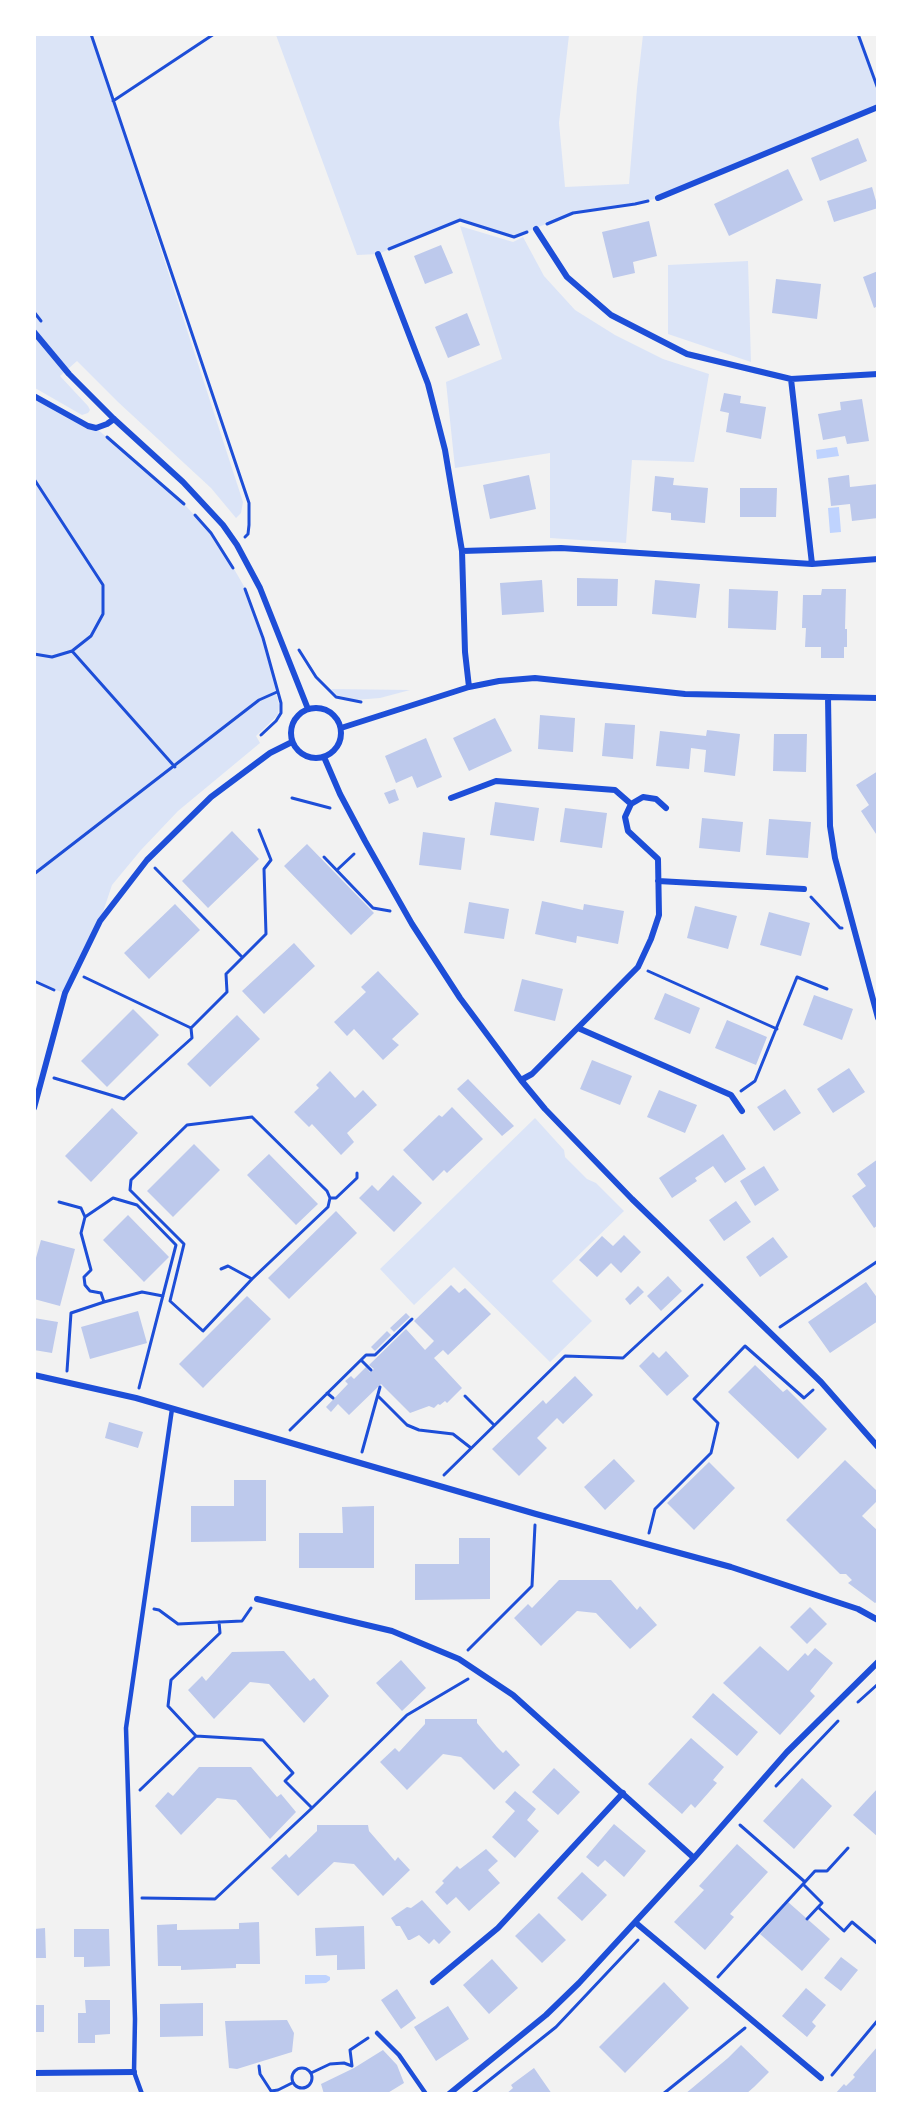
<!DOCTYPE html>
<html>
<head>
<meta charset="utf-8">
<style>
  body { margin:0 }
  #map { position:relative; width:912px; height:2128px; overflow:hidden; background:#f2f2f2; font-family:"Titillium Web",sans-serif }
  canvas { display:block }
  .frame { position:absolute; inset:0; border:36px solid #fff; pointer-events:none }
</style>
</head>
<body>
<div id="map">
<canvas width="912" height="2128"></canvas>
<div class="frame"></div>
</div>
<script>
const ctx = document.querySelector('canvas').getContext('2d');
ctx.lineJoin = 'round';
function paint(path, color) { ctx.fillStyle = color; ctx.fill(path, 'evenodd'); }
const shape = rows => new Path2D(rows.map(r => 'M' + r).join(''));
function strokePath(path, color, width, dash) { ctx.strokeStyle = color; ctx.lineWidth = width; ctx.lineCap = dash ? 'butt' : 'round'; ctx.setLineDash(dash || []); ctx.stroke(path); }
paint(shape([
  [34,35,91,35,243,502,241,513,236,518,211,488,118,402,77,361,60,376,88,406,90,410,88,413,82,415,35,388],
  [276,35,569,35,559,123,565,187,629,184,637,88,643,35,858,35,877,89,877,107,658,198,635,204,573,213,514,237,460,220,378,254,357,255],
  [460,226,513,242,523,237,544,276,575,310,615,335,663,359,709,374,694,462,632,460,626,543,550,538,550,453,455,468,446,382,502,359],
  [748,261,751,362,668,334,668,265],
  [34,396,96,428,184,504,211,533,226,555,245,588,263,638,279,705,278,715,256,736,260,743,178,811,141,850,112,885,100,921,65,993,43,986,34,981],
  [331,689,410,690,380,698,355,700,337,695],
  [535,1118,564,1150,565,1157,587,1179,596,1183,624,1211,552,1281,592,1321,550,1362,454,1267,414,1305,380,1269]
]), '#dbe4f7');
paint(shape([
  [837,447,839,456,817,459,816,450],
  [839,507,841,532,830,533,828,508],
  [305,1975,326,1975,330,1977,330,1980,326,1983,305,1984]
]), '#bfd3fe');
paint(shape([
  [858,138,867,161,820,181,811,158],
  [788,169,803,200,729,236,714,204],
  [872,187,878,208,834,222,827,201],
  [649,221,657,256,633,262,635,273,613,278,602,232],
  [441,245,453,273,425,284,414,256],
  [878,271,878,306,874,308,863,277],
  [776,279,821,284,817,319,772,313],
  [467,313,480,345,448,358,435,327],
  [724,393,741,396,740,403,766,407,761,439,726,432,729,413,720,411],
  [862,399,869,441,847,444,845,436,823,440,818,414,841,410,840,402],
  [529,475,536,509,490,519,483,485],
  [849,475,850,487,878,484,878,518,852,521,850,504,831,506,828,478],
  [655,476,674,478,673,485,708,488,705,523,671,520,671,513,652,511],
  [740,488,777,488,776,517,740,517],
  [577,578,618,579,617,606,577,606],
  [542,580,544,612,502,615,500,583],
  [655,580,700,584,696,618,652,614],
  [729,589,778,591,776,630,728,628],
  [822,589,846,589,845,629,847,629,847,647,844,647,844,658,821,658,821,647,805,647,806,628,802,628,803,595,821,595],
  [540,715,575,718,573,752,538,749],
  [495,718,512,751,469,771,453,738],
  [605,723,635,725,633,759,602,756],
  [707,730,740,734,735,776,704,772,706,750,691,748,689,769,656,766,660,731,706,736],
  [774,734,807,734,806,772,773,771],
  [426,738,442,777,417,788,412,776,396,783,385,756],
  [878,771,878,837,861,811,869,805,856,785],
  [395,789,399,800,389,804,384,793],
  [495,802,539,808,534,841,490,835],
  [565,808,607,813,602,848,560,842],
  [702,818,743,822,740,852,699,848],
  [769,819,811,822,808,858,766,855],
  [232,831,259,859,208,908,182,881],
  [423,832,465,838,461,870,419,865],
  [307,844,374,913,351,935,284,866],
  [542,901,583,910,584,904,624,911,618,944,577,936,576,943,535,934],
  [469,902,509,909,504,939,464,933],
  [175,904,200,930,149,979,124,953],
  [695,906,737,916,728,949,687,938],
  [769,912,810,923,801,956,760,945],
  [294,943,315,966,264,1014,242,991],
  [378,971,419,1014,392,1039,399,1045,383,1060,354,1029,347,1036,334,1022,366,992,361,987],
  [522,979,563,989,555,1021,514,1011],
  [665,993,700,1008,690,1034,654,1019],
  [814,995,853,1009,842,1040,803,1025],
  [133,1009,159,1035,107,1087,81,1061],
  [237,1015,260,1039,210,1087,187,1064],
  [727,1020,767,1037,756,1065,715,1048],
  [592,1060,632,1076,620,1105,580,1089],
  [849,1068,865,1092,833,1113,817,1089],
  [330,1071,355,1098,363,1090,377,1105,347,1133,354,1142,341,1155,312,1124,309,1127,294,1112,319,1088,316,1085],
  [468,1079,514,1126,502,1136,457,1089],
  [785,1089,801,1113,774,1131,757,1107],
  [659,1090,697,1105,685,1133,647,1117],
  [452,1107,483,1139,447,1173,444,1170,433,1181,403,1150,439,1115,442,1117],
  [112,1108,138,1133,91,1182,65,1156],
  [723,1134,746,1169,725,1183,713,1166,695,1178,697,1181,672,1198,659,1178],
  [194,1144,220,1170,173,1217,147,1191],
  [269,1154,318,1204,296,1225,247,1175],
  [878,1159,878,1225,874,1228,852,1196,866,1186,857,1174],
  [764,1166,779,1190,755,1206,740,1181],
  [393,1175,422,1203,394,1232,359,1198,372,1185,378,1191],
  [736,1201,751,1222,724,1241,709,1220],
  [336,1211,357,1233,289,1299,268,1278],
  [128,1215,169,1257,144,1282,103,1240],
  [624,1235,641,1252,621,1273,611,1263,597,1277,579,1260,602,1236,613,1246],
  [773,1237,788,1257,760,1277,746,1257],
  [41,1240,75,1249,60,1306,34,1299,34,1265],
  [668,1276,682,1291,661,1311,647,1296],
  [866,1282,878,1299,878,1321,830,1353,808,1322],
  [451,1285,459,1293,465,1288,491,1314,448,1355,443,1350,434,1358,462,1388,447,1403,445,1401,440,1405,438,1404,434,1408,429,1406,410,1413,381,1384,349,1415,338,1404,331,1412,326,1407,348,1384,345,1381,351,1376,354,1379,366,1367,370,1372,374,1369,369,1365,406,1329,425,1350,434,1341,414,1321],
  [638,1286,644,1292,630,1305,625,1299],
  [247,1296,271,1319,203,1388,179,1364],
  [138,1311,147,1343,90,1359,81,1327],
  [406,1313,410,1317,394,1332,390,1328],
  [34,1318,58,1322,52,1353,34,1350],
  [387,1331,391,1335,375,1351,371,1347],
  [666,1351,689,1376,667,1396,639,1366,653,1352,659,1358],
  [755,1365,783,1392,787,1389,827,1429,798,1459,728,1392],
  [575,1376,593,1395,563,1424,557,1418,537,1438,547,1448,519,1476,492,1449,543,1400,546,1404],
  [109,1422,143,1432,138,1448,105,1438],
  [614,1459,635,1481,605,1510,584,1487],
  [845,1460,878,1492,878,1500,862,1516,878,1531,878,1601,875,1603,848,1583,852,1580,846,1574,840,1574,786,1520],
  [709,1462,735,1488,694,1530,667,1503],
  [234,1480,266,1480,266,1541,191,1542,191,1506,234,1506],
  [374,1506,374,1568,299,1568,299,1533,343,1533,342,1507],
  [459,1538,490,1538,490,1599,415,1600,415,1564,459,1564],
  [559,1580,611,1580,637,1610,640,1606,657,1625,630,1649,596,1613,577,1611,541,1646,514,1618,528,1604,532,1608],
  [810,1607,827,1624,807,1644,790,1627],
  [760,1646,788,1671,805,1653,808,1656,815,1648,833,1663,810,1691,815,1696,780,1735,723,1683],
  [284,1651,310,1681,314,1678,329,1696,304,1723,269,1684,250,1682,214,1719,188,1690,202,1676,206,1681,232,1652],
  [401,1660,426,1688,402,1711,376,1683],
  [713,1693,758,1732,737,1756,692,1717],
  [425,1719,477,1719,477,1723,497,1747,503,1753,506,1750,520,1765,494,1790,461,1757,443,1754,407,1790,380,1762,395,1748,399,1752,425,1724],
  [691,1738,724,1767,713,1780,717,1783,695,1808,691,1804,682,1814,648,1784],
  [199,1767,251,1767,277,1797,281,1794,296,1812,270,1839,236,1800,217,1798,181,1835,155,1806,168,1792,173,1796],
  [554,1768,580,1792,558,1815,532,1792],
  [802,1778,832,1806,794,1849,763,1821],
  [878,1788,878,1837,853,1815],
  [515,1791,536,1809,527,1820,539,1831,515,1858,492,1837,515,1811,505,1802],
  [614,1824,646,1851,624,1877,605,1860,598,1867,586,1857],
  [317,1825,368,1825,369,1831,395,1861,398,1857,410,1870,383,1896,354,1864,334,1862,298,1896,271,1868,286,1854,289,1858,317,1831],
  [737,1844,768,1872,730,1914,734,1917,705,1950,674,1922,704,1890,699,1886],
  [486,1849,498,1861,488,1870,500,1883,469,1911,456,1897,447,1905,435,1892,444,1883,442,1881,457,1866,460,1869],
  [582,1872,607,1895,582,1921,557,1898],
  [422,1900,451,1932,439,1944,434,1939,429,1944,419,1935,410,1940,408,1940,400,1926,396,1926,391,1918,407,1907,411,1908],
  [788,1902,830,1939,802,1971,760,1934],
  [539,1913,566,1940,542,1963,515,1936],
  [259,1922,260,1964,236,1964,236,1968,181,1970,181,1966,158,1966,157,1925,177,1924,177,1930,239,1929,239,1923],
  [364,1926,365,1969,337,1970,337,1955,316,1956,315,1928],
  [45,1928,46,1958,34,1958,34,1929],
  [74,1929,109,1929,110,1966,84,1967,84,1957,74,1957],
  [841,1957,858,1970,841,1991,824,1978],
  [492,1959,518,1988,489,2014,463,1985],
  [664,1982,689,2008,625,2073,599,2047],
  [806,1988,826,2005,812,2022,816,2026,807,2037,782,2016],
  [397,1989,416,2018,401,2029,381,2000],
  [85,2000,110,2000,110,2034,95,2035,95,2043,78,2043,78,2013,86,2013],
  [203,2003,203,2036,160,2037,160,2004],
  [34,2005,44,2005,44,2032,34,2032],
  [448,2006,469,2039,436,2061,414,2027],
  [287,2020,294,2033,292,2052,237,2069,229,2068,225,2021],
  [741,2045,769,2072,754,2087,746,2094,685,2094,728,2058],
  [878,2046,878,2094,835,2094,844,2084,846,2086,855,2077,853,2075],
  [383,2050,397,2065,404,2083,386,2094,324,2094,321,2084,354,2068],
  [534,2068,552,2094,506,2094,513,2088,511,2085]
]), '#bdc9ec');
strokePath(shape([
  [91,34,249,503,249,525,248,534,245,537],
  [858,34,878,89],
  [113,101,214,34],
  [547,224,573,213,635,204,648,201],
  [389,249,460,220,514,237,527,232],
  [34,312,41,321],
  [107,437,184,504],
  [34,479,103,585,103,614,91,636,72,651,52,657,34,654],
  [195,515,211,533,233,568],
  [245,589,263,638,281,703,281,713,276,721,261,735],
  [299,650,316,677,336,697,361,702],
  [72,651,175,767],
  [292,798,330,808],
  [324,857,373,908,390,911],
  [155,868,242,957],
  [337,870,354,854],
  [34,874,259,700,277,692],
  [811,897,840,928,842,928],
  [648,971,777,1029],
  [84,977,191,1028],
  [34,981,54,990],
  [54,1078,124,1099,192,1038,191,1028,227,992,226,974,266,934,264,869,271,860,259,830],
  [741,1091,755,1081,797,977,827,989],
  [252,1117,327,1191,330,1198,328,1207,252,1279,203,1331,170,1301,184,1244,130,1190,131,1180,187,1125,252,1117],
  [330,1198,336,1198,357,1178,357,1173],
  [59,1202,81,1208,85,1217],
  [221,1269,228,1266,252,1279],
  [104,1302,142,1292,163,1296],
  [780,1327,878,1261],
  [361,1360,371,1370],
  [67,1371,71,1313,104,1302,101,1293,90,1291,85,1285,84,1277,91,1270,81,1233,85,1217,113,1198,137,1205,176,1245,139,1388],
  [327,1393,333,1398],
  [378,1396,407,1425,419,1430,453,1434,471,1448],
  [465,1396,494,1425],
  [290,1430,366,1355,375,1355,412,1319],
  [362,1452,380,1387],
  [444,1475,565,1356,623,1358,702,1285],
  [649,1533,655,1509,711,1453,718,1423,694,1399,745,1346,804,1398,813,1390],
  [154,1609,159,1610,178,1624,242,1621,251,1608],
  [468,1650,532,1586,535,1525],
  [858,1702,878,1684],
  [196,1736,168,1706,171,1680,220,1633,219,1622],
  [776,1786,838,1721],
  [140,1790,196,1736,263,1740,293,1773,285,1781,312,1808],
  [740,1825,805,1882],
  [803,1884,822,1903,807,1919],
  [142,1898,215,1899,312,1808,407,1715,468,1679],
  [818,1907,844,1931,852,1922,878,1944],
  [718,1977,815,1871,827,1871,848,1848],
  [259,2066,260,2074,271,2091,278,2090,292,2083],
  '292 2078a10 10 0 1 1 20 0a10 10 0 1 1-20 0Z',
  [311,2073,330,2064,344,2063,352,2066,350,2050,368,2038],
  [832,2075,878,2020],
  [472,2094,556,2027,638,1940],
  [663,2094,745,2028]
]), '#1d4ed8', 3);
strokePath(shape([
  [377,2033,399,2055,426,2094],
  [142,2094,134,2072,135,2019,126,1728,172,1409]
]), '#1d4ed8', 4.5);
strokePath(shape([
  [658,198,878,107],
  [536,229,567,277,611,315,687,354,791,379,878,374],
  [378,254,428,384,445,450,462,551,465,652,469,687],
  [34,332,69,374,114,419,183,482,223,525,237,545,260,588,308,709],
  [791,379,812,564],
  [34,396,88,426,96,428,107,424,114,419],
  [462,551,561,548,812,564,878,559],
  [828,697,830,826,835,858,878,1018],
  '291 733a25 25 0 1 1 50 0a25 25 0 1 1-50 0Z',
  [341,728,469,687,499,681,535,678,685,694,878,698],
  [324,757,340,794,365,841,412,924,460,998,521,1080,545,1109,632,1199,821,1382,878,1447],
  [451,798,496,781,615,790,631,804],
  [658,881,804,889],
  [578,1028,731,1095,742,1111],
  [521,1080,532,1074,638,967,651,939,659,915,658,859,628,831,625,817,631,804,643,797,656,799,666,808],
  [34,1108,65,993,100,921,147,860,211,797,270,753,292,742],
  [34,1375,136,1398,536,1514,731,1567,858,1609,878,1620],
  [257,1599,392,1631,459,1659,513,1695,694,1858],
  [636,1923,821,2078],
  [433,1982,498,1928,623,1793],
  [34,2073,134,2072],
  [449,2094,546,2015,579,1983,694,1858,787,1752,878,1662]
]), '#1d4ed8', 6);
</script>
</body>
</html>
